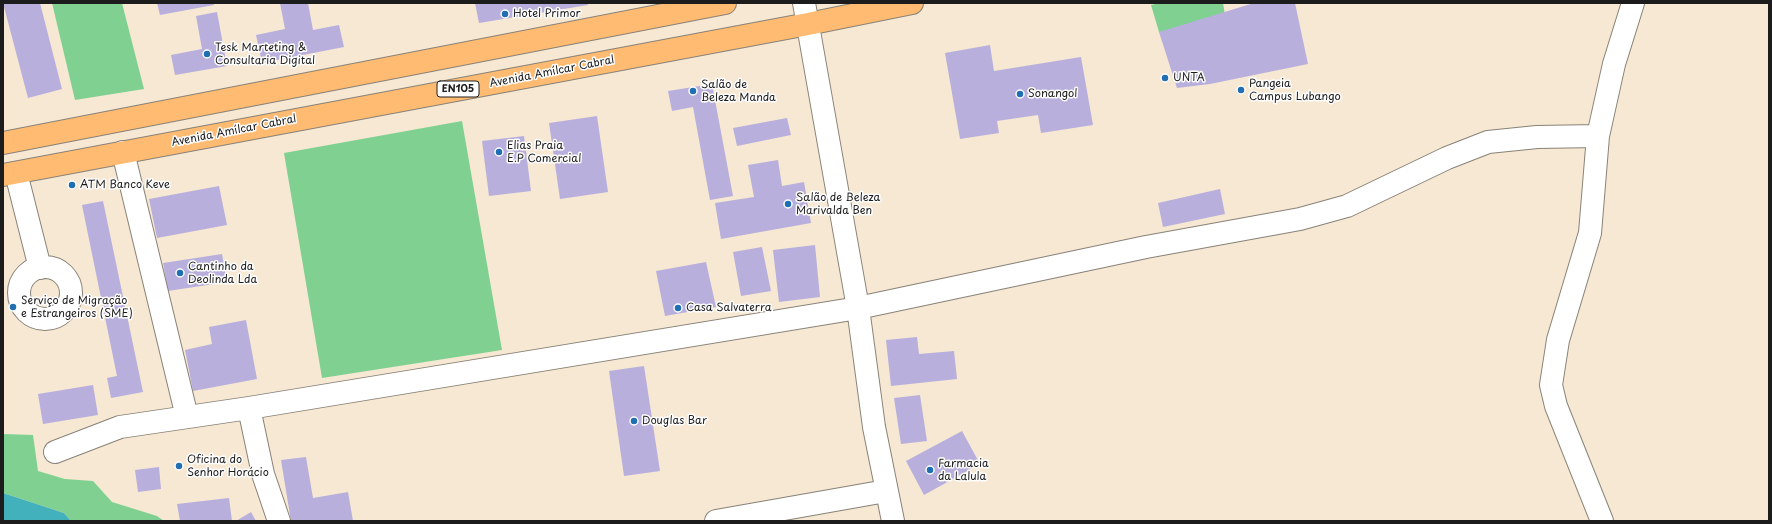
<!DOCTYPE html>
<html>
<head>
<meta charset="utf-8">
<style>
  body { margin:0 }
  #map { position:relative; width:1772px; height:524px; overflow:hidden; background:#f6e8d3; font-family:"Playpen Sans",sans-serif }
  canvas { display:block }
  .frame { position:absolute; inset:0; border:4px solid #1c1c1c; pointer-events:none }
</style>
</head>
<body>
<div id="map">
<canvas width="1772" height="524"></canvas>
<div class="frame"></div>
</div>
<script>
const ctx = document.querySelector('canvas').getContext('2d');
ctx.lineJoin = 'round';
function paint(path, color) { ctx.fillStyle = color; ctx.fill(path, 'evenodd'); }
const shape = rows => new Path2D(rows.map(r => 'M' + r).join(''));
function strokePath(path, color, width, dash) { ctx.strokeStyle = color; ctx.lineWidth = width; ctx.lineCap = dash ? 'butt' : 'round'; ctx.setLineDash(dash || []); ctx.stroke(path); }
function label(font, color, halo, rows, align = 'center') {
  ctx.font = font + ' "Playpen Sans",sans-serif'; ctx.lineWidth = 3; ctx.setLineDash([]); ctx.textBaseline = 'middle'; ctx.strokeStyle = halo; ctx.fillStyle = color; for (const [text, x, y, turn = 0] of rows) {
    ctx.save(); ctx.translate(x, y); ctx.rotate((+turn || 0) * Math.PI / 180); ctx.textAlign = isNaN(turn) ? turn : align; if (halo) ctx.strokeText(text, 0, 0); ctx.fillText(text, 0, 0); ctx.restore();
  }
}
paint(shape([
  [52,3,122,3,144,89,75,100],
  [1160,3,1223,3,1227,27,1159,32,1151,5],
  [462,121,502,350,322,378,284,153],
  [3,434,33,435,38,471,65,479,93,481,112,502,157,516,164,521,71,521,64,513,3,493]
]), '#80d191');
paint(shape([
  [3,493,64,513,71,521,3,521]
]), '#42b1bc');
paint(shape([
  [3,3,40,3,62,89,28,98],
  [157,3,214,3,214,5,160,15],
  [280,3,308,3,313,30,339,25,344,47,262,63,256,35,285,29],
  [475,3,587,3,588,5,479,23],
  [1254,3,1295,3,1308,64,1210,84,1177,88,1159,32],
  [217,12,227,66,175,75,171,55,202,49,196,16],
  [990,45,994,71,1081,57,1093,125,1041,133,1038,115,997,121,999,133,960,139,945,53],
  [712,84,733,196,710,200,693,107,672,111,668,91],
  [597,116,608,192,560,199,549,123],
  [787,118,791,135,737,146,733,128],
  [524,136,531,191,489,196,482,141],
  [778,160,782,186,804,182,811,223,721,239,715,203,754,197,748,165],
  [219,186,227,225,157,238,149,199],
  [1220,189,1225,214,1163,227,1158,203],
  [103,201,143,392,111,398,107,378,117,376,82,205],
  [815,245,820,297,779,302,773,250],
  [762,247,771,291,741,296,733,252],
  [222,254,227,282,168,291,163,263],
  [706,262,716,307,665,316,656,271],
  [246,320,257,379,193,391,185,350,212,344,209,327],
  [917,337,919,354,954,351,957,379,891,386,886,340],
  [644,366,660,471,624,476,609,371],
  [93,385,98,415,43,424,38,394],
  [920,395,927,441,901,444,894,398],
  [962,431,980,464,924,495,906,461],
  [306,457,313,498,348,492,353,521,291,521,281,460],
  [159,467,161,489,138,492,135,470],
  [229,498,232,521,180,521,177,504],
  [251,512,256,521,236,521]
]), '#b8afdd');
const minor = shape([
  [804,3,858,308,874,427,893,521],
  [123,152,187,417],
  [16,173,40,268],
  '19 293a26 26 0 1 1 52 0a26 26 0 1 1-52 0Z',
  [249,408,263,474,279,521],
  [55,452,120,427,249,408,858,308,1146,247,1300,219,1347,206,1447,158,1488,142,1537,137,1598,136],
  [716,521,886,491],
  [1602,521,1556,406,1551,385,1558,340,1590,233,1598,136,1614,64,1633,3]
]);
const major = shape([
  [3,143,725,3],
  [3,175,808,24,912,3]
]);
strokePath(minor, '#898278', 24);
strokePath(major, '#898278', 24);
strokePath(minor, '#fff', 22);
strokePath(major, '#ffbb71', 22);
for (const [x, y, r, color] of [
  [505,14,4,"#1f6fb2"],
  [207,54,4,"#1f6fb2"],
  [1165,78,4,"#1f6fb2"],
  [1241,90,4,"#1f6fb2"],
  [693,91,4,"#1f6fb2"],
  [1020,94,4,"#1f6fb2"],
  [499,152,4,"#1f6fb2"],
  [72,185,4,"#1f6fb2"],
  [788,204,4,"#1f6fb2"],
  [180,273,4,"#1f6fb2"],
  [13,307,4,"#1f6fb2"],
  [678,308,4,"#1f6fb2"],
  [634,421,4,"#1f6fb2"],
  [179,466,4,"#1f6fb2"],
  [930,470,4,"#1f6fb2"]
]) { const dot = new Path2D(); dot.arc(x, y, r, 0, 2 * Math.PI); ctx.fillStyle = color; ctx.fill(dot); strokePath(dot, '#fff', 1.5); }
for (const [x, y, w] of [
  [458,89,42]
]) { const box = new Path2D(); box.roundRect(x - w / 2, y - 8, w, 16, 3); ctx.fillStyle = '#fff'; ctx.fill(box); strokePath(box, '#1c1c1c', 1); }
label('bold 10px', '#1c1c1c', null, [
  ["EN105",458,89]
]);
label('11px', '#1c1c1c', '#fff', [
  ["Hotel Primor",513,14],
  ["Tesk Marteting &",215,48],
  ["Consultaria Digital",215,61],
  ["UNTA",1173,78],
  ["Pangeia",1249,84],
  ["Campus Lubango",1249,97],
  ["Salão de",701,85],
  ["Beleza Manda",701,98],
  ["Sonangol",1028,94],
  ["Elias Praia",507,146],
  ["E.P Comercial",507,159],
  ["ATM Banco Keve",80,185],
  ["Salão de Beleza",796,198],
  ["Marivalda Ben",796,211],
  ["Cantinho da",188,267],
  ["Deolinda Lda",188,280],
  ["Serviço de Migração",21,301],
  ["e Estrangeiros (SME)",21,314],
  ["Casa Salvaterra",686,308],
  ["Douglas Bar",642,421],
  ["Oficina do",187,460],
  ["Senhor Horácio",187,473],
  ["Farmacia",938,464],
  ["da Lalula",938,477]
], 'left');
label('11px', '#1c1c1c', '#fff', [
  ["Avenida Amílcar Cabral",552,72,-11],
  ["Avenida Amílcar Cabral",234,131,-11]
]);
</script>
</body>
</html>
